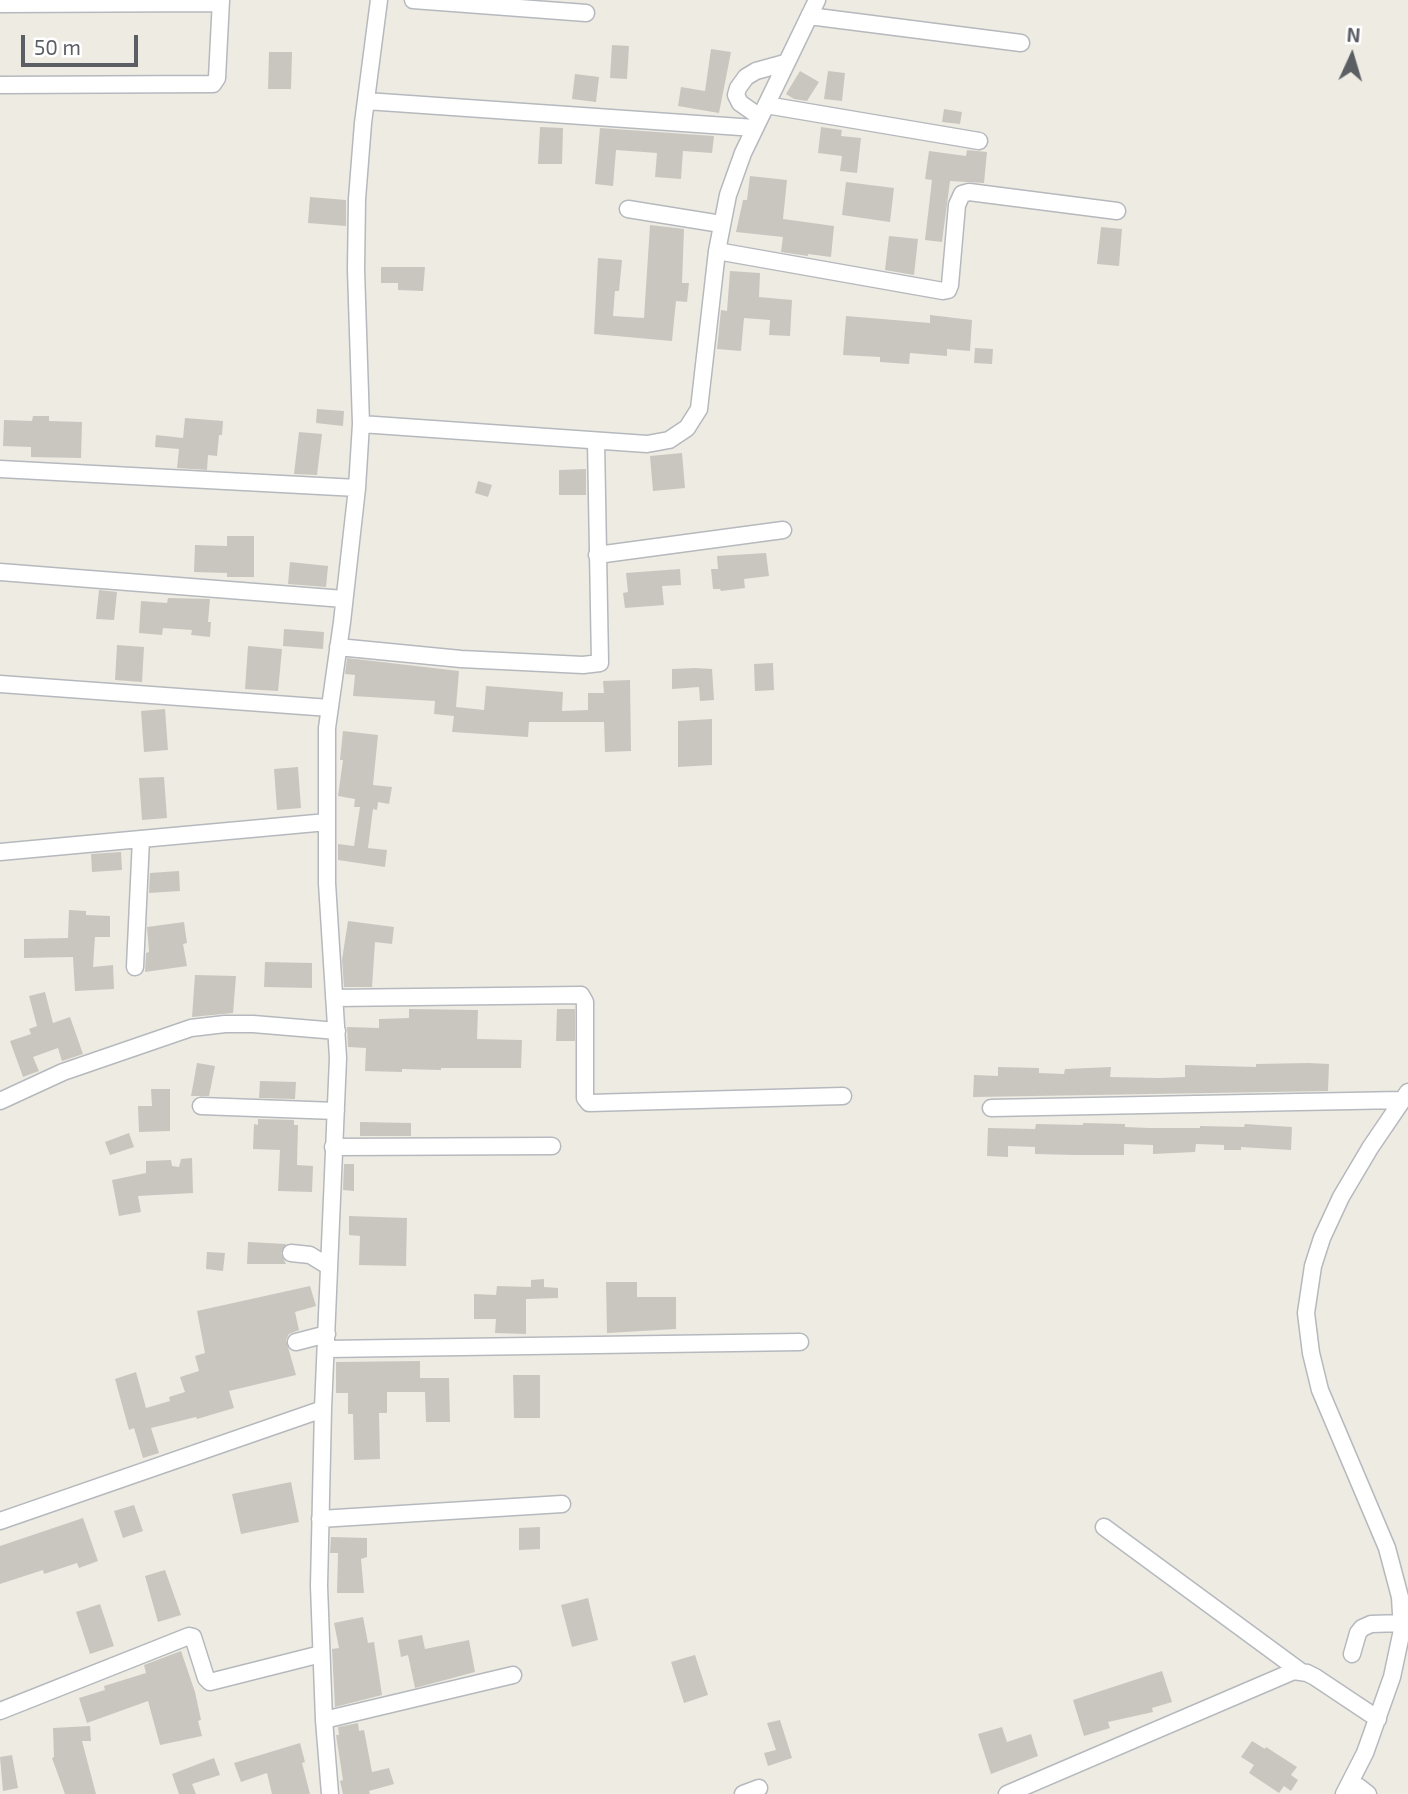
<!DOCTYPE html>
<html>
<head>
<meta charset="utf-8">
<style>
  body { margin:0 }
  #map { position:relative; width:1408px; height:1794px; overflow:hidden; background:#eeebe3; font-family:"Exo 2",sans-serif }
  canvas { display:block }
  .north { position:absolute; left:1317px; top:21px; width:70px; height:70px; -webkit-text-stroke:5px #fff; paint-order:stroke; rotate:4deg; font-size:19px; font-weight:700; line-height:28px; text-align:center; color:#5b5f64 }
  .north::after { content:''; display:block; margin:auto; width:24px; height:32px; background:#5b5f64; clip-path:polygon(50% 0,100% 100%,50% 72%,0 100%) }
  .scale { position:absolute; left:21px; top:35px; width:117px; height:32px; box-sizing:border-box; border:4px solid #5b5f64; border-top:0; padding-left:9px; font-size:21px; line-height:24px; white-space:nowrap; color:#5b5f64; -webkit-text-stroke:5px #fff; paint-order:stroke }
</style>
</head>
<body>
<div id="map">
<canvas width="1408" height="1794"></canvas>
<div class="north">N</div>
<div class="scale">50 m</div>
</div>
<script>
const ctx = document.querySelector('canvas').getContext('2d');
ctx.lineJoin = 'round';
function paint(path, color) { ctx.fillStyle = color; ctx.fill(path, 'evenodd'); }
const shape = rows => new Path2D(rows.map(r => 'M' + r).join(''));
function strokePath(path, color, width, dash) { ctx.strokeStyle = color; ctx.lineWidth = width; ctx.lineCap = dash ? 'butt' : 'round'; ctx.setLineDash(dash || []); ctx.stroke(path); }
paint(shape([
  [612,45,629,46,627,79,610,78],
  [711,49,731,52,719,113,678,106,681,87,705,91],
  [269,52,292,52,291,89,268,89],
  [800,71,819,82,807,101,794,99,786,94],
  [828,71,845,73,842,101,824,99],
  [575,74,599,77,596,102,572,99],
  [944,109,962,112,960,124,942,122],
  [540,127,563,128,562,164,538,164],
  [821,127,842,130,841,136,861,138,857,173,840,171,842,156,818,153],
  [600,128,714,136,712,153,683,151,681,179,655,177,657,153,616,150,613,186,595,184],
  [967,150,987,152,984,183,950,181,942,242,925,240,932,180,925,179,929,151,966,156],
  [750,176,787,180,783,219,834,226,831,257,808,254,808,256,781,252,783,237,736,232,743,200,747,200],
  [846,182,894,188,890,222,842,215],
  [310,197,346,200,346,226,308,223],
  [650,225,684,229,682,283,689,283,687,302,676,301,672,341,594,334,598,258,622,260,619,291,615,291,613,316,644,318],
  [1101,227,1122,229,1119,266,1097,264],
  [889,236,918,239,914,275,885,270],
  [381,267,425,267,423,291,398,290,398,283,381,283],
  [730,271,760,273,759,297,792,300,790,336,769,335,770,320,744,318,741,351,717,349,721,310,727,311],
  [930,315,972,320,970,351,947,349,947,356,910,353,909,364,880,362,880,357,843,355,846,316,930,323],
  [975,348,993,349,992,364,974,363],
  [317,409,344,411,343,426,316,423],
  [33,416,49,416,49,421,82,422,81,458,31,457,31,447,3,446,4,420,32,421],
  [185,418,223,421,222,435,219,435,217,456,208,455,207,470,177,468,179,449,155,447,156,435,183,438],
  [299,432,322,434,317,475,294,474],
  [682,453,685,488,653,491,650,456],
  [586,469,586,495,559,495,559,470],
  [478,481,492,485,488,497,475,493],
  [227,536,254,536,254,577,227,577,227,573,194,572,195,545,227,546],
  [766,553,769,576,744,579,745,588,721,591,720,589,713,589,711,569,718,569,717,556],
  [290,562,328,566,326,587,288,584],
  [680,569,681,585,662,586,664,605,625,608,623,593,628,592,626,573],
  [99,590,117,592,114,620,96,619],
  [168,598,210,599,208,622,211,622,210,637,191,635,192,630,163,628,162,635,139,633,141,601,167,603],
  [284,629,324,632,323,649,283,646],
  [117,645,144,647,142,682,115,680],
  [248,646,282,649,278,691,245,689],
  [347,658,459,671,456,707,484,710,486,686,563,692,562,711,588,710,588,693,604,693,603,681,630,680,631,751,605,752,604,722,529,722,528,737,452,732,454,716,434,714,435,701,353,696,355,675,345,674],
  [773,663,774,690,755,691,754,664],
  [695,668,712,669,714,700,700,701,699,687,672,689,672,669],
  [165,709,168,750,144,752,141,711],
  [712,719,712,765,678,767,678,721],
  [343,731,378,735,373,785,392,787,389,804,378,802,377,810,373,809,368,848,387,850,385,867,338,860,338,844,354,846,360,807,354,807,355,799,338,796,343,760,340,760],
  [298,767,301,808,277,810,274,769],
  [164,777,167,818,142,820,139,778],
  [121,852,122,870,92,872,91,854],
  [179,871,180,891,149,893,150,873],
  [69,910,86,911,86,915,110,916,110,937,95,937,93,967,113,965,114,989,75,991,73,957,24,958,24,939,68,938],
  [348,921,394,927,392,944,375,942,372,987,344,987,342,960],
  [184,922,187,943,183,944,187,966,145,972,146,953,149,952,147,927],
  [265,962,312,963,312,988,264,987],
  [195,975,236,976,233,1013,192,1017],
  [45,992,53,1023,70,1017,83,1054,62,1061,58,1048,33,1057,39,1071,23,1077,10,1041,31,1034,29,1029,37,1026,29,996],
  [409,1009,478,1010,477,1039,522,1040,521,1068,441,1068,441,1070,402,1069,402,1072,365,1071,366,1048,348,1047,347,1027,379,1028,379,1019,409,1018],
  [557,1009,575,1009,575,1041,556,1041],
  [197,1063,215,1066,209,1096,191,1096],
  [1308,1063,1329,1064,1328,1091,973,1097,974,1075,998,1076,998,1067,1039,1068,1039,1073,1064,1074,1065,1069,1111,1067,1110,1077,1160,1078,1185,1077,1185,1065,1256,1067,1256,1064],
  [260,1081,296,1082,295,1099,259,1098],
  [151,1089,170,1089,170,1131,139,1132,138,1106,152,1106],
  [258,1119,294,1120,294,1125,298,1125,297,1165,313,1166,312,1192,278,1191,280,1150,253,1149,254,1124,258,1125],
  [360,1122,411,1123,411,1136,360,1136],
  [1083,1123,1125,1124,1125,1127,1149,1128,1200,1128,1200,1126,1244,1127,1245,1124,1292,1127,1291,1150,1241,1147,1241,1150,1224,1150,1224,1145,1196,1144,1195,1152,1153,1154,1153,1145,1124,1144,1124,1155,1075,1155,1035,1154,1035,1147,1008,1146,1008,1157,987,1156,988,1128,1035,1129,1036,1124,1083,1125],
  [129,1133,134,1147,110,1155,105,1142],
  [192,1158,193,1193,138,1196,141,1212,119,1216,112,1180,146,1173,146,1161,171,1160,172,1166,179,1167,181,1159],
  [344,1164,354,1164,354,1191,343,1190],
  [349,1216,407,1218,406,1266,359,1265,360,1236,349,1235],
  [248,1242,286,1244,281,1253,286,1264,247,1264],
  [207,1252,225,1253,223,1271,206,1269],
  [544,1279,544,1287,558,1288,558,1298,526,1299,526,1334,495,1333,496,1319,474,1319,474,1294,496,1295,497,1286,531,1287,531,1280],
  [606,1282,637,1282,637,1297,676,1297,676,1329,607,1333],
  [310,1286,316,1306,295,1312,299,1330,289,1334,286,1340,296,1375,229,1391,234,1408,197,1419,196,1417,151,1428,159,1453,143,1458,134,1428,129,1430,115,1379,136,1372,146,1408,170,1401,169,1397,185,1392,180,1377,199,1371,195,1356,205,1353,197,1311],
  [420,1361,420,1378,449,1378,450,1422,426,1422,425,1392,387,1392,387,1413,379,1413,380,1459,354,1460,353,1414,348,1414,348,1393,336,1393,336,1362],
  [513,1375,540,1375,540,1418,514,1418],
  [291,1482,299,1522,241,1534,232,1494],
  [134,1505,143,1531,123,1538,114,1511],
  [83,1518,98,1561,79,1568,77,1563,44,1574,43,1570,0,1584,0,1546],
  [540,1527,540,1549,519,1550,519,1528],
  [331,1537,367,1538,367,1557,361,1559,364,1593,337,1593,338,1553,330,1553],
  [165,1570,181,1615,158,1622,145,1576],
  [588,1598,598,1640,572,1647,561,1605],
  [100,1604,114,1646,90,1654,76,1612],
  [363,1617,368,1643,374,1642,382,1695,335,1707,332,1649,339,1648,334,1623],
  [422,1635,425,1649,469,1640,475,1672,415,1688,408,1655,401,1657,398,1640],
  [181,1651,195,1692,201,1720,198,1721,202,1736,160,1745,148,1701,87,1723,79,1698,105,1690,104,1686,146,1673,144,1665],
  [695,1655,708,1695,684,1703,671,1662],
  [1162,1671,1172,1702,1152,1708,1153,1712,1108,1722,1110,1728,1084,1736,1073,1700],
  [780,1720,792,1758,768,1766,764,1753,776,1750,767,1723],
  [358,1723,359,1731,364,1730,372,1772,389,1768,394,1784,369,1791,370,1794,343,1794,340,1781,343,1780,336,1735,339,1735,338,1727],
  [90,1726,91,1741,82,1741,96,1794,65,1794,52,1758,54,1757,53,1728],
  [1002,1727,1007,1742,1031,1734,1038,1756,991,1774,978,1734],
  [1252,1741,1265,1749,1266,1747,1297,1767,1291,1775,1298,1780,1291,1791,1284,1786,1279,1793,1249,1773,1254,1765,1241,1757],
  [300,1743,305,1762,302,1763,310,1794,272,1794,267,1773,241,1782,234,1763],
  [12,1755,18,1788,3,1791,0,1757],
  [214,1758,220,1775,192,1784,196,1794,179,1794,172,1774]
]), '#c9c6c0');
const minor = shape([
  [413,0,586,13],
  [0,4,221,3],
  [809,16,1021,43],
  [0,85,213,84,217,78,221,0],
  [366,101,755,128],
  [766,105,979,141],
  [760,117,740,103,736,95,738,88,746,77,756,71,785,63],
  [628,209,721,224],
  [717,251,943,291,948,290,950,285,957,205,962,194,969,192,1117,211],
  [361,424,647,444,669,440,687,428,699,409,717,251,728,195,743,153,817,0],
  [0,469,357,488],
  [597,555,783,530],
  [0,572,344,599],
  [338,647,461,659,583,665,600,663,596,441],
  [0,684,330,708],
  [0,852,141,839],
  [135,967,141,839,327,822],
  [334,998,581,995,585,1002,585,1098,589,1103,843,1096],
  [0,1101,63,1072,191,1028,225,1024,253,1024,337,1031],
  [201,1106,336,1111],
  [991,1108,1401,1100],
  [333,1147,552,1146],
  [291,1253,310,1255,328,1266],
  [296,1342,327,1334],
  [326,1349,800,1342],
  [320,1519,562,1504],
  [0,1521,323,1409],
  [1104,1527,1300,1671],
  [1352,1654,1358,1633,1362,1628,1371,1624,1402,1623],
  [0,1711,189,1636,193,1637,206,1678,210,1682,321,1654],
  [324,1720,513,1675],
  [1347,1788,1352,1786,1359,1787,1368,1794],
  [330,1794,324,1720,319,1586,323,1409,338,1058,327,883,327,728,342,622,357,488,361,424,356,270,357,199,363,123,379,0],
  [743,1794,759,1788],
  [1007,1794,1294,1671,1307,1673,1315,1677,1378,1719],
  [1344,1794,1365,1753,1392,1677,1402,1630,1400,1597,1387,1548,1320,1390,1311,1353,1306,1313,1313,1266,1322,1238,1341,1197,1370,1148,1408,1092]
]);
strokePath(minor, '#b5b9bd', 19);
strokePath(minor, '#fff', 16);
</script>
</body>
</html>
